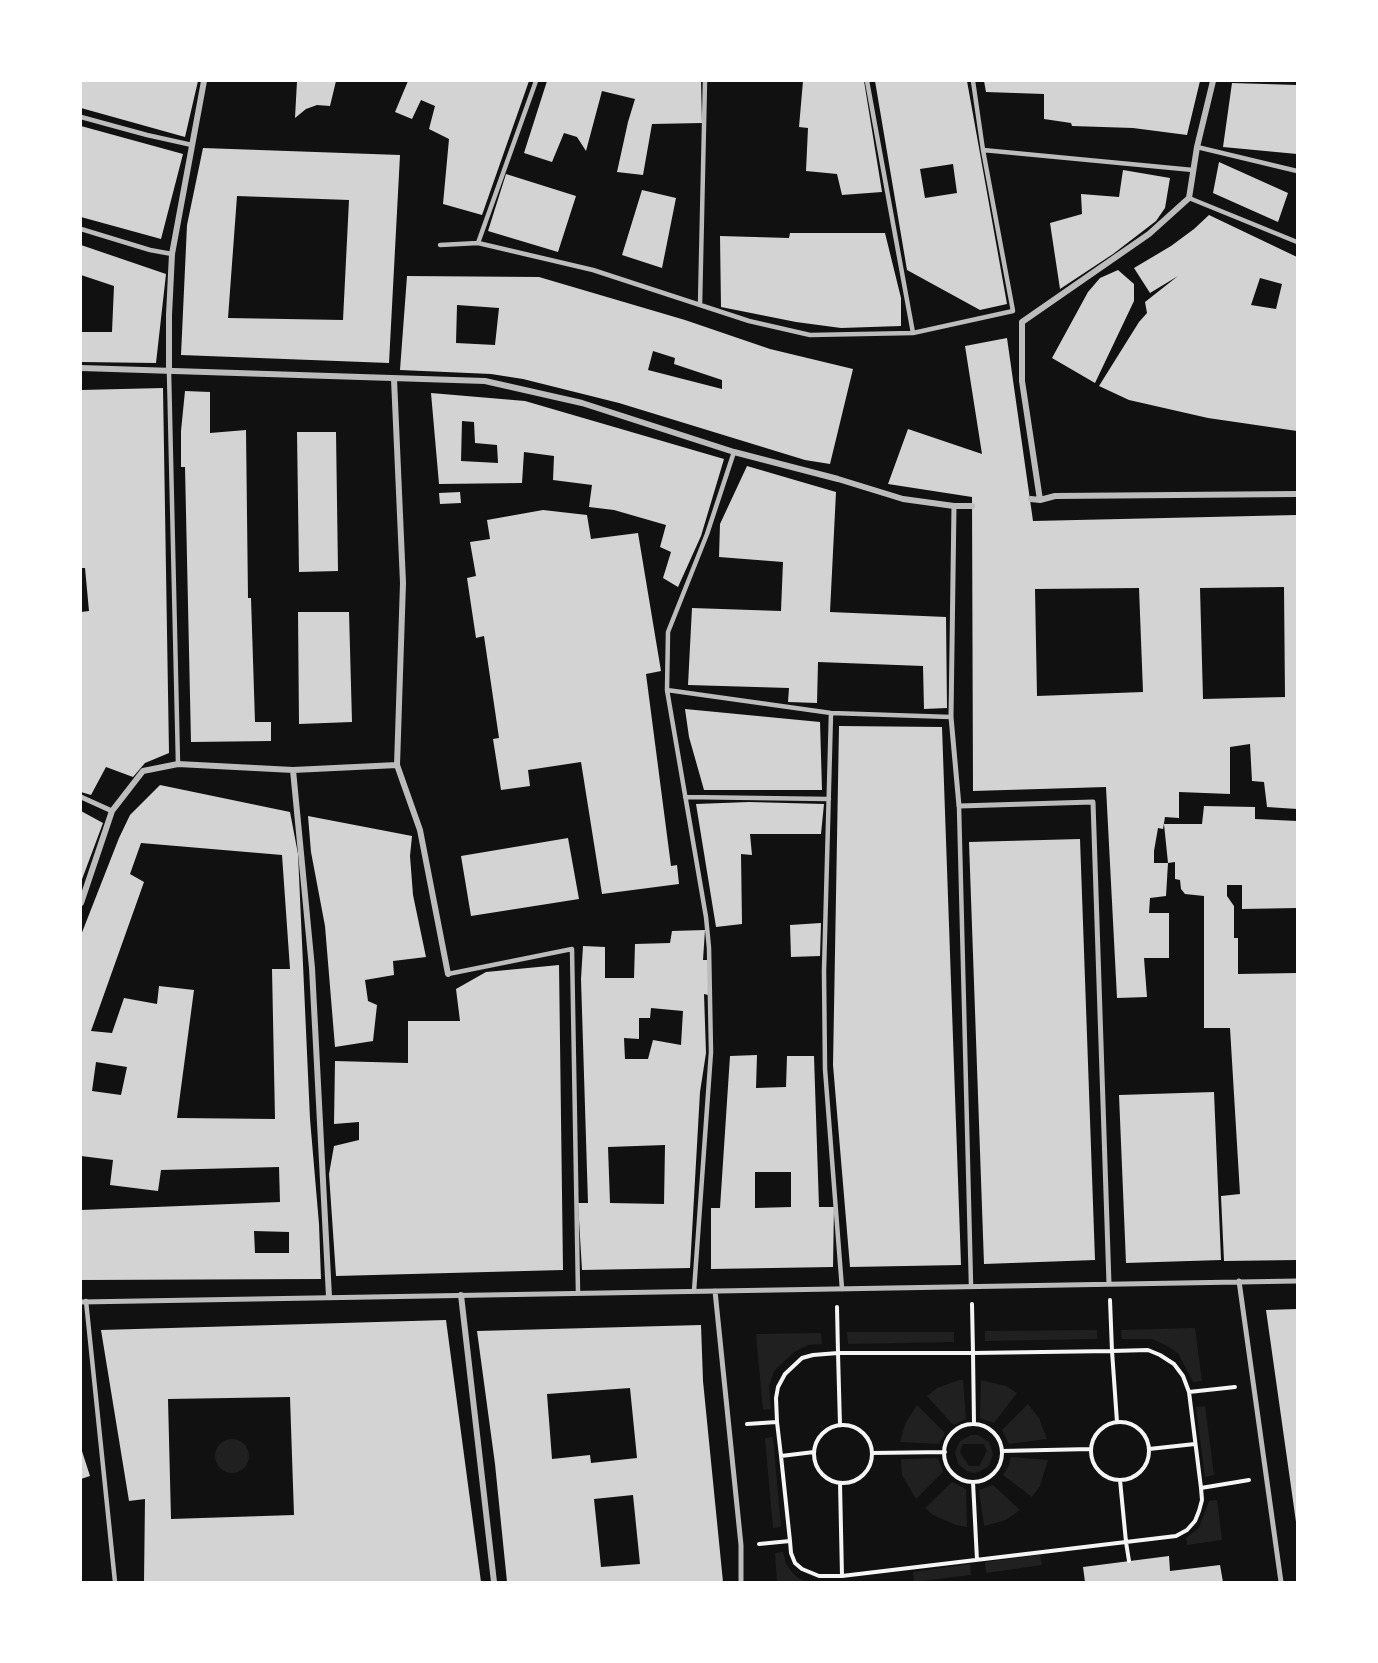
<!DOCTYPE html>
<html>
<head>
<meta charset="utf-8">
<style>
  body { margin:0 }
  #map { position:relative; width:1378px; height:1663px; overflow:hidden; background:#111; font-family:Karla,sans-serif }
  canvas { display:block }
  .frame { position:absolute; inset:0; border:82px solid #fff; pointer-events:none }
</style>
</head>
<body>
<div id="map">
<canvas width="1378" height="1663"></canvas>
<div class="frame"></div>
</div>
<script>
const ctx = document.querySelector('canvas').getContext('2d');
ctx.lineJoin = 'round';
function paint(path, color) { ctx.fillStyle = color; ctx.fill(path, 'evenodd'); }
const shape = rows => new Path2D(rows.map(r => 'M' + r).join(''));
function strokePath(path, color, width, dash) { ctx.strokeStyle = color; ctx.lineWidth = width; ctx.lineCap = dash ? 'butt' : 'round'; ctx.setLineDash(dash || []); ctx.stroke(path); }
paint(shape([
  [1195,1328,1202,1381,1193,1382,1178,1353,1165,1345,1152,1339,1122,1339,1121,1330],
  [1097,1330,1097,1339,985,1341,985,1331],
  [847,1332,954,1332,954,1342,848,1344],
  [821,1333,822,1344,808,1345,794,1352,774,1371,769,1386,771,1409,763,1410,756,1334],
  [959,1380,963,1380,966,1419,953,1425,927,1396,937,1388],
  [981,1380,1006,1386,1017,1393,994,1423,980,1418],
  [1028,1404,1039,1418,1047,1439,1009,1444,1002,1430],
  [917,1405,945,1433,939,1444,900,1442,905,1424],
  [1205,1406,1214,1475,1205,1477,1196,1407],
  [971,1435,978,1435,989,1442,993,1454,989,1466,979,1472,973,1473,967,1471,958,1464,955,1452,960,1441],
  [963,1444,984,1444,987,1451,979,1466,969,1466,960,1452],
  [773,1437,781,1527,773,1528,765,1438],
  '215 1456a17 17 0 1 1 34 0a17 17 0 1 1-34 0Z',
  [1011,1457,1048,1460,1040,1486,1032,1497,1003,1475,1008,1467],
  [938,1458,943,1472,916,1499,902,1475,901,1459],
  [952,1482,966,1489,967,1527,956,1525,933,1515,925,1508],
  [993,1485,1020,1510,1006,1520,984,1526,979,1490],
  [1217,1500,1222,1540,1187,1545,1186,1538,1199,1528,1209,1501],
  [783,1552,786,1564,791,1571,798,1578,806,1582,777,1582,775,1553],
  [1040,1555,1042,1565,986,1573,985,1562],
  [970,1564,971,1575,914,1582,913,1572]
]), '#202020');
paint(shape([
  [81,81,198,81,185,137,81,108],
  [297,81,336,81,330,106,317,105,306,109,295,118],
  [408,81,529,81,482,215,443,204,449,139,429,129,435,106,421,100,412,119,395,112],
  [547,81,701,81,702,123,652,124,643,175,617,172,628,122,635,99,602,91,586,151,577,137,564,133,552,162,524,153],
  [803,81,864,81,882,192,842,195,837,174,806,171,808,128,799,127],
  [875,81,967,81,1007,304,980,310,907,270],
  [953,164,957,193,925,198,920,169],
  [984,81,1200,81,1187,135,1133,128,1072,126,1071,123,1044,119,1044,94,986,92],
  [1232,83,1297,85,1297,154,1223,147],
  [81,126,183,154,161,239,81,217],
  [203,148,400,155,389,363,181,355,187,225],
  [237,196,349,200,343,320,228,318],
  [1219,162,1288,193,1278,222,1213,193],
  [1123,170,1170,178,1165,208,1156,221,1113,254,1060,289,1050,223,1082,214,1081,194,1119,197],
  [506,174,576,196,558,252,488,231],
  [642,190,676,198,662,268,622,255],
  [1209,215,1297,257,1297,431,1208,418,1129,400,1099,386,1139,322,1147,313,1145,302,1178,276,1150,293,1134,268,1171,246,1194,229],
  [1260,278,1282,284,1276,309,1251,305],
  [790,233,885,233,901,298,901,326,841,328,796,322,721,307,720,236,789,238],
  [81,245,166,274,156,363,81,362,81,332,112,332,114,286,81,275],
  [1118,270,1134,284,1134,301,1095,383,1052,358,1088,292,1100,278],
  [407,276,539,277,685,320,770,349,853,369,830,464,805,460,619,403,523,379,491,374,400,370],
  [457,305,499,308,495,345,456,343],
  [653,351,675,358,674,364,722,380,722,389,648,370],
  [1007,338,1033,521,1297,515,1297,809,1267,807,1264,782,1252,781,1250,744,1230,747,1230,794,1179,792,1179,818,1165,817,1163,829,1158,828,1154,851,1154,863,1168,863,1166,896,1150,898,1149,913,1169,913,1169,958,1144,958,1147,997,1117,998,1106,787,973,791,972,497,888,484,908,429,982,454,965,346],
  [1284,587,1285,697,1203,699,1200,588],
  [1139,588,1143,692,1037,696,1035,589],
  [163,388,169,753,145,763,133,777,106,767,91,795,81,792,81,612,89,611,85,568,81,568,81,390],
  [185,391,210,392,210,433,246,430,248,598,251,598,255,722,271,722,271,741,191,742,185,467,181,467,181,431],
  [431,393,525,401,724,459,701,536,678,587,663,578,671,552,660,547,666,525,614,510,589,507,592,485,553,480,554,456,524,452,522,483,439,484],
  [462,421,474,422,475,443,497,445,498,463,461,461],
  [297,432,336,432,338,571,299,572],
  [747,466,836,492,830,612,946,617,947,708,924,709,923,666,818,662,817,703,788,702,789,688,688,685,692,608,781,611,783,562,719,557,720,524],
  [460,492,461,503,440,504,439,493],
  [543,510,587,515,591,539,638,533,661,671,646,674,671,866,677,865,679,884,602,894,581,762,528,770,530,786,501,790,493,739,499,738,484,636,476,638,467,578,476,576,470,542,490,539,487,520],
  [298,612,349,612,352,722,299,724],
  [685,709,820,722,822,790,704,790,689,737],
  [839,726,942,727,961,1265,850,1267,833,1065],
  [160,785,290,812,298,854,310,1119,319,1224,321,1279,81,1280,81,1210,280,1202,279,1167,161,1170,158,1191,110,1185,113,1160,81,1156,81,935,119,838,130,815],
  [141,843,282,855,290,969,272,969,275,1119,177,1118,194,990,159,986,157,1004,124,998,112,1033,91,1031,144,882,130,874],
  [96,1062,127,1067,121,1095,92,1091],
  [254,1231,289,1232,289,1253,255,1253],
  [749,802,824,804,821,834,750,834,752,855,741,854,742,924,716,927,696,804],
  [1204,806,1255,807,1255,819,1297,821,1297,908,1242,909,1242,885,1227,885,1227,896,1234,906,1234,938,1238,938,1238,974,1297,973,1297,1260,1224,1261,1221,1196,1240,1194,1230,1028,1204,1028,1204,896,1185,894,1181,889,1180,880,1175,879,1175,862,1168,863,1164,824,1202,824],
  [81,811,103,823,81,882],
  [308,816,412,836,410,856,413,895,426,957,393,961,394,975,365,980,368,1001,377,1005,373,1041,335,1047,325,926,311,852],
  [568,838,579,899,471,916,461,856],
  [1080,839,1095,1260,984,1264,969,842],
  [821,923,820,956,791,957,790,925],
  [705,930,703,960,709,960,708,995,704,994,706,1053,700,1092,690,1268,582,1270,578,1203,588,1203,581,979,583,946,605,947,605,978,634,978,635,944,670,943,672,931],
  [651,1008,683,1011,681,1045,653,1040,648,1059,625,1059,624,1038,639,1039,639,1018,650,1018],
  [665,1145,664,1204,610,1203,608,1147],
  [559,965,563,1270,336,1276,329,1174,334,1146,359,1140,359,1122,334,1124,335,1061,408,1063,408,1021,460,1021,456,989,486,972],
  [757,1055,756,1088,786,1087,787,1056,814,1056,819,1207,834,1207,833,1267,711,1269,711,1208,720,1208,730,1056],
  [755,1172,791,1172,791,1207,755,1208],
  [1214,1092,1221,1260,1126,1263,1119,1095],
  [1297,1309,1297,1522,1296,1522,1266,1310],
  [446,1320,481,1582,144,1582,145,1499,129,1501,101,1330],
  [290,1397,294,1515,171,1519,168,1399],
  [701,1325,703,1381,723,1582,507,1582,495,1464,477,1331],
  [630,1388,637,1458,591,1463,590,1455,552,1459,547,1394],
  [633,1495,640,1564,601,1567,594,1499],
  [81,1448,90,1476,81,1479],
  [1169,1556,1170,1571,1220,1565,1223,1582,1085,1582,1083,1567]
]), '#d3d3d3');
strokePath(shape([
  [972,1304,973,1353,1112,1351,1110,1300],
  [1189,1392,1201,1488,1249,1480],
  '1091 1451a29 29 0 1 1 58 0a29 29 0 1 1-58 0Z',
  [777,1422,776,1398,778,1387,785,1374,802,1358,813,1355,838,1353,837,1307],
  [1117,1422,1112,1351,1148,1350,1160,1355,1174,1364,1183,1376,1189,1392,1235,1387],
  [747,1424,777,1422,781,1456,814,1452],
  '944 1453a29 29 0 1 1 58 0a29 29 0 1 1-58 0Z',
  [840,1425,838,1353,973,1353,974,1424],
  '814 1454a29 29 0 1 1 58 0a29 29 0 1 1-58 0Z',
  [1149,1449,1195,1444],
  [1002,1451,1091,1449],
  [872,1453,945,1452],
  [1120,1480,1126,1542,1176,1536,1187,1530,1195,1521,1199,1511,1202,1500,1201,1488],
  [973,1482,977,1560],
  [790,1541,791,1553,795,1563,802,1569,819,1576,842,1576,840,1483],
  [759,1544,790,1541,781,1456],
  [842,1576,1126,1542,1129,1561]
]), '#f5f5f5', 4);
strokePath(shape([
  [867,81,913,333],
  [973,81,983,150,1013,311],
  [81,117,147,135,192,145],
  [1197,147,1297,171],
  [983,150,1193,170],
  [1189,198,1297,242],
  [81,229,150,250,172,254],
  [478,243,536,81],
  [440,245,478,243,593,270,749,321,810,335,913,333,1013,311],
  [700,305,705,81],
  [169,372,178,764],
  [667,690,831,713,951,717],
  [831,713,824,971,825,1069,842,1289],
  [685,797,829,799],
  [959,806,971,1285],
  [448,974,572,949,578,1293],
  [694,1291,711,1052,709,948,706,917,667,690,668,632,707,534,734,452],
  [86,1301,115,1582]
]), '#bcbcbc', 4.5);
strokePath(shape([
  [954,506,951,717,959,806,1093,802,1109,1284],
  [81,797,112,811],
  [1239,1281,1281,1582],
  [715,1291,741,1545,741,1582],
  [81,1302,1297,1281]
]), '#bcbcbc', 5);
strokePath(shape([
  [81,368,485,381,582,403,734,452,838,479,903,499,954,506,972,506],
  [169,372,169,315,172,254,204,81],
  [394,379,403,583,397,765,420,830,448,974],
  [1031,499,1040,500,1055,496,1297,494],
  [1040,500,1022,381,1022,322,1149,234,1189,198,1197,147,1213,81],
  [293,770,312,968,329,1297],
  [81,903,112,811,143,771,178,764,293,770,397,765],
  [461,1295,494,1582]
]), '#bcbcbc', 6);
</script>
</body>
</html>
